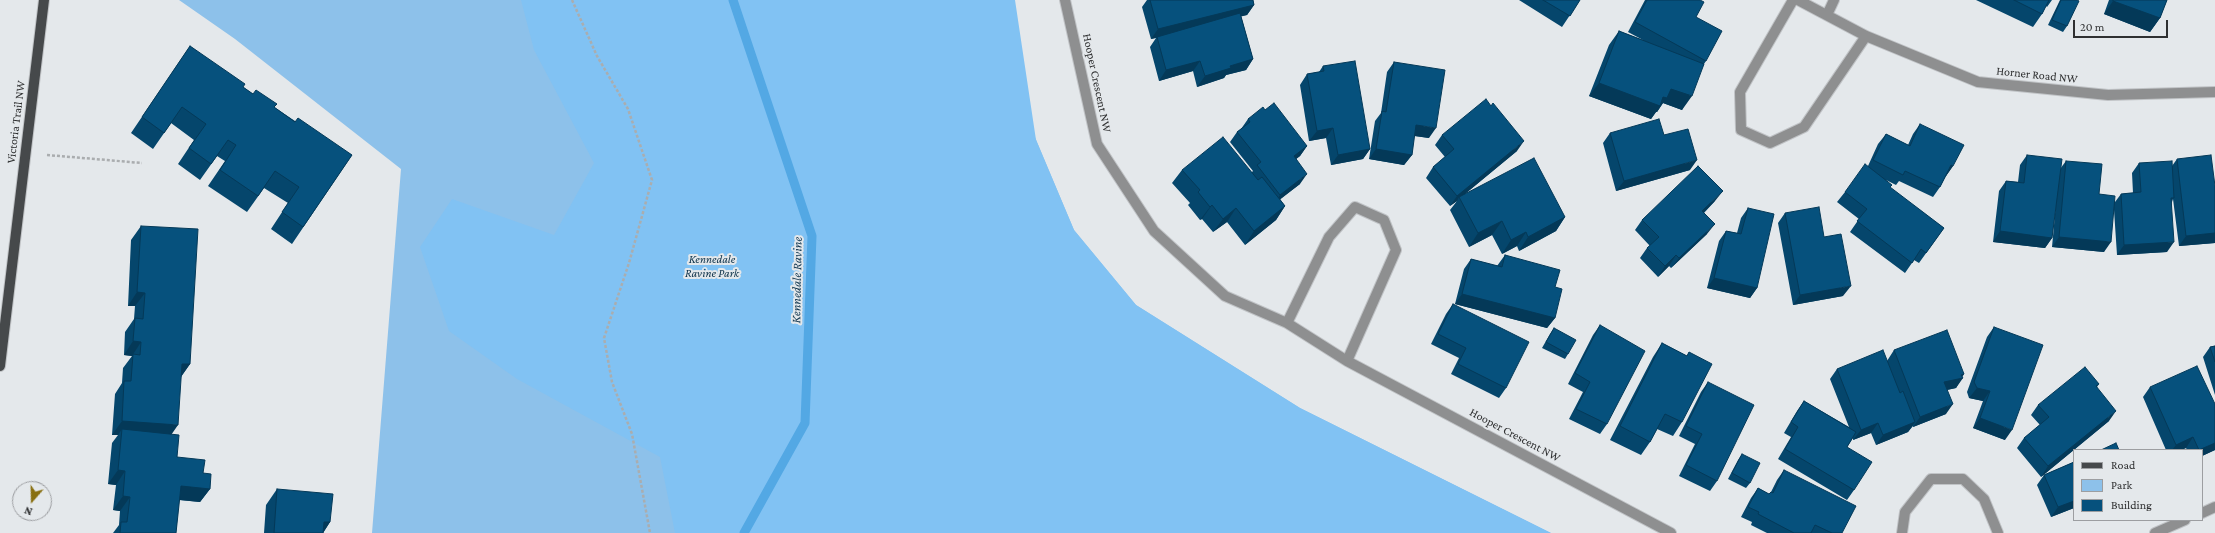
<!DOCTYPE html>
<html>
<head>
<meta charset="utf-8">
<style>
  body { margin:0 }
  #map { position:relative; width:2215px; height:533px; overflow:hidden; background:#e4e8eb; font-family:"Crimson Pro",serif }
  canvas { display:block }
  .legend { position:absolute; left:2073px; top:449px; width:130px; height:72px; box-sizing:border-box; background:#e4e8eb; border:1px solid #9c9ea1; margin:0; padding:5px 7px; list-style:none; font-size:12px; color:#2f3031 }
  .legend li { display:flex; align-items:center; gap:8px; height:20px }
  .legend b { width:20px; border:1px solid #9c9ea1 }
  .north { position:absolute; left:12px; top:481px; width:40px; height:40px; box-sizing:border-box; background:#e4e8eb; border:1px solid #9c9ea1; border-radius:50%; rotate:200deg; font-size:11px; font-weight:700; line-height:16px; text-align:center; color:#2f3031 }
  .north::after { content:''; display:block; margin:auto; width:14px; height:18px; background:#886f10; clip-path:polygon(50% 0,100% 100%,50% 72%,0 100%) }
  .scale { position:absolute; left:2073px; top:20px; width:95px; height:18px; box-sizing:border-box; border:2px solid #2f3031; border-top:0; padding-left:5px; font-size:12px; line-height:14px; white-space:nowrap; color:#2f3031; -webkit-text-stroke:3px #e4e8eb; paint-order:stroke }
</style>
</head>
<body>
<div id="map">
<canvas width="2215" height="533"></canvas>
<ul class="legend">
<li><b style="height:5px;background:#46494b"></b>Road</li>
<li><b style="height:11px;background:#8dc1ea"></b>Park</li>
<li><b style="height:11px;background:#06517d"></b>Building</li>
</ul>
<div class="north">N</div>
<div class="scale">20 m</div>
</div>
<script>
const ctx = document.querySelector('canvas').getContext('2d');
ctx.lineJoin = 'round';
function paint(path, color) { ctx.fillStyle = color; ctx.fill(path, 'evenodd'); }
const shape = rows => new Path2D(rows.map(r => 'M' + r).join(''));
function strokePath(path, color, width, dash) { ctx.strokeStyle = color; ctx.lineWidth = width; ctx.lineCap = dash ? 'butt' : 'round'; ctx.setLineDash(dash || []); ctx.stroke(path); }
function label(font, color, halo, rows, align = 'center') {
  ctx.font = font + ' "Crimson Pro",serif'; ctx.lineWidth = 4; ctx.setLineDash([]); ctx.textBaseline = 'middle'; ctx.strokeStyle = halo; ctx.fillStyle = color; for (const [text, x, y, turn = 0] of rows) {
    ctx.save(); ctx.translate(x, y); ctx.rotate((+turn || 0) * Math.PI / 180); ctx.textAlign = isNaN(turn) ? turn : align; if (halo) ctx.strokeText(text, 0, 0); ctx.fillText(text, 0, 0); ctx.restore();
  }
}
paint(shape([
  [179,0,1014,0,1032,130,1074,230,1136,305,1300,408,1551,533,372,533,401,169,235,39]
]), '#8dc1ea');
paint(shape([
  [521,0,1015,0,1036,140,1074,230,1136,305,1300,408,1551,533,675,533,660,457,517,379,449,331,420,247,452,199,554,235,594,163,534,50]
]), '#81c2f3');
strokePath(shape([
  [733,0,812,236,805,423,744,533]
]), '#53a8e4', 9);
const minor = shape([
  [1065,0,1097,144,1154,231,1225,296,1287,323,1347,361,1671,533],
  [1793,0,1740,92,1741,130,1770,143,1804,127,1866,36],
  [1798,0,1866,36,1978,82,2108,95,2215,92],
  [1827,15,1834,0],
  [1287,323,1329,237,1355,207,1384,220,1396,250,1347,361],
  [2202,513,2215,507],
  [1902,533,1905,512,1931,479,1963,479,1984,499,1998,533],
  [2155,533,2185,520]
]);
const major = shape([
  [0,366,44,0]
]);
strokePath(minor, '#c0c3c6', 12);
strokePath(major, '#c0c3c6', 12);
strokePath(shape([
  [572,0,597,56,628,109,652,180,629,263,604,338,612,382,632,434,650,533],
  [47,155,142,163]
]), '#aaadaf', 2.5, [3, 2]);
strokePath(minor, '#8e8f90', 10);
strokePath(major, '#46494b', 10);
paint(shape([
  [1147,0,1253,0,1254,5,1247,15,1241,16,1253,59,1246,70,1226,75,1224,78,1197,87,1193,71,1159,81,1150,47,1156,38,1151,39,1142,7],
  [1519,0,1580,0,1562,27],
  [1645,0,1700,0,1696,17,1706,61,1704,64,1682,110,1663,103,1657,112,1656,112,1651,119,1589,96,1609,45,1619,31,1643,40,1628,32],
  [1976,0,2052,0,2047,7,2046,6,2042,14,2033,27],
  [2060,0,2077,0,2067,26,2063,32,2048,25],
  [2109,0,2167,0,2160,18,2150,32,2104,14],
  [190,46,243,87,253,94,274,107,295,121,352,155,292,244,271,229,288,203,264,188,247,212,208,186,225,161,217,156,200,180,178,164,194,140,171,123,153,149,131,133],
  [1394,62,1429,138,1414,136,1412,155,1404,165,1369,159,1375,121,1381,113,1387,72],
  [1323,66,1370,149,1363,159,1331,165,1326,138,1309,141,1300,85,1307,74,1319,72],
  [1265,110,1307,146,1300,156,1296,159,1300,184,1280,199,1285,206,1276,220,1245,245,1227,222,1213,232,1202,219,1200,220,1188,205,1190,203,1172,183,1182,170,1252,172,1253,171,1230,142,1237,132,1241,129,1248,119],
  [1920,124,1953,166,1946,176,1940,187,1933,197,1899,181,1896,185,1886,180,1890,188,1944,228,1919,263,1914,260,1905,273,1850,232,1859,219,1837,202,1845,192,1868,166,1878,144,1886,134,1908,145,1913,134],
  [1610,133,1664,135,1690,170,1616,191,1603,143],
  [1442,135,1517,151,1465,194,1565,217,1556,231,1519,251,1517,246,1502,254,1492,235,1469,247,1450,210,1457,201,1450,206,1426,178,1433,167,1445,157,1435,145],
  [2027,155,2060,169,2066,161,2099,194,2115,202,2121,194,2133,193,2132,173,2139,163,2172,166,2177,159,2215,186,2215,243,2179,246,2173,199,2172,202,2167,252,2117,255,2114,210,2104,252,2052,247,2056,203,2052,238,2045,248,1993,242,1999,191,2006,181,2018,182,2020,165],
  [1715,201,1704,213,1707,234,1671,268,1669,266,1658,277,1640,258,1647,248,1650,246,1635,230,1642,220],
  [1748,208,1757,288,1750,298,1707,288,1719,241,1726,231,1737,233,1741,218],
  [1785,213,1824,237,1843,296,1793,305,1778,223],
  [141,226,190,364,181,377,171,435,177,457,203,473,210,489,200,502,179,500,176,533,113,533,119,525,120,511,113,510,116,485,108,484,112,443,118,435,112,435,115,394,122,383,123,368,132,356,124,355,125,332,134,319,135,306,128,306,131,240],
  [1505,255,1555,287,1555,318,1547,328,1455,304,1464,269,1471,259,1497,266],
  [1453,304,1506,388,1499,398,1451,374,1459,358,1431,344,1446,314],
  [1600,325,1607,424,1600,434,1569,419,1583,392,1568,384,1593,335],
  [1994,327,2005,440,1973,428,1983,401,1969,398,1967,392,1987,337],
  [1554,328,1568,354,1565,359,1542,348,1550,334],
  [1662,343,1687,356,1689,352,1682,422,1673,436,1657,429,1650,442,1641,455,1610,440,1653,357],
  [2215,346,2215,395,2203,357,2210,347],
  [1894,350,1964,374,1956,388,1947,390,1946,414,1913,427,1913,426,1908,432,1876,445,1871,433,1853,440,1853,438,1847,447,1854,490,1847,500,1778,459,1791,437,1784,433,1797,411,1804,401,1849,427,1830,379,1837,369,1887,361],
  [1708,382,1717,481,1710,491,1679,476,1695,444,1679,436,1701,392],
  [2099,384,2097,387,2109,421,2041,477,2017,448,2024,438,2040,425,2031,415,2038,405],
  [2150,387,2215,404,2215,450,2202,456,2202,450,2187,450,2186,448,2181,450,2166,450,2143,397],
  [1742,454,1750,483,1746,488,1728,479,1738,460],
  [2074,462,2074,508,2051,517,2037,485,2044,475],
  [1784,470,1842,533,1767,533,1751,525,1752,522,1741,517,1751,498,1758,488,1769,494,1771,492,1777,480],
  [277,489,330,522,323,533,264,533,266,505]
]), '#05466c');
paint(shape([
  [2113,1,2160,18,2150,32,2104,14],
  [1254,5,1247,15,1151,39,1158,29],
  [1253,59,1246,70,1226,75,1224,78,1197,87,1205,76,1230,66],
  [1200,61,1193,71,1159,81,1166,70],
  [1599,83,1663,97,1671,89,1692,96,1682,110,1663,103,1657,112,1656,112,1651,119,1589,96],
  [1416,125,1436,128,1429,138,1409,135],
  [1333,128,1326,138,1309,141,1317,131],
  [1524,141,1517,151,1460,198,1459,197,1457,201,1450,206,1457,196],
  [1307,146,1300,156,1286,167,1294,156],
  [1370,149,1363,159,1331,165,1338,155],
  [1376,149,1412,155,1404,165,1369,159],
  [1697,160,1690,170,1616,191,1624,181],
  [1951,165,1953,166,1946,176,1944,175],
  [1307,174,1300,184,1273,205,1280,195],
  [1723,191,1715,201,1695,221,1702,211],
  [1212,205,1202,219,1200,220,1210,207],
  [1285,206,1276,220,1245,245,1254,231],
  [1236,208,1227,222,1213,232,1223,219],
  [1565,217,1556,231,1519,251,1528,237],
  [1502,221,1492,235,1469,247,1478,233],
  [1715,224,1707,234,1671,268,1679,258],
  [2000,231,2052,238,2045,248,1993,242],
  [1526,232,1517,246,1502,254,1511,240],
  [2215,233,2215,243,2179,246,2186,236],
  [2059,237,2111,242,2104,252,2052,247],
  [2174,242,2167,252,2117,255,2124,245],
  [1676,255,1669,266,1658,277,1665,266],
  [1714,278,1757,288,1750,298,1707,288],
  [1851,286,1843,296,1793,305,1800,295],
  [137,292,145,293,135,306,128,306],
  [1462,294,1555,318,1547,328,1455,304],
  [133,341,141,342,132,356,124,355],
  [182,364,190,364,180,378],
  [1964,374,1961,378,1963,378,1956,388,1937,392,1944,382],
  [1977,388,1990,391,1983,401,1969,398],
  [1953,404,1946,414,1913,427,1920,417],
  [2116,411,2109,421,2041,477,2048,466],
  [1980,418,2012,430,2005,440,1973,428],
  [122,421,178,425,169,438,122,429,118,435,112,435],
  [1915,422,1908,432,1876,445,1883,435],
  [1878,423,1871,433,1853,440,1861,430],
  [2193,437,2186,448,2181,450,2172,450,2176,445],
  [2215,443,2215,450,2202,456,2202,450,2199,450],
  [118,470,125,471,116,485,108,484],
  [181,486,210,489,200,502,171,499],
  [123,496,130,497,120,511,113,510],
  [2074,501,2074,508,2051,517,2058,507],
  [324,522,330,522,323,533]
]), '#043958');
const building = shape([
  [1150,0,1253,0,1254,5,1158,29,1150,0],
  [1543,0,1580,0,1570,16,1543,0],
  [1647,0,1700,0,1704,2,1696,17,1722,31,1706,61,1635,22,1647,0],
  [2014,0,2049,0,2042,14,2014,0],
  [2061,0,2077,0,2079,1,2067,26,2052,20,2061,0],
  [2113,0,2167,0,2160,18,2113,1,2113,0],
  [1240,13,1253,59,1230,66,1231,68,1205,76,1200,61,1166,70,1157,37,1240,13],
  [1619,31,1704,64,1692,96,1671,89,1667,98,1663,97,1660,106,1599,83,1619,31],
  [190,46,245,84,243,87,253,94,256,90,277,104,274,107,295,122,298,118,352,155,303,227,282,212,299,187,275,171,258,196,220,170,236,145,228,140,211,164,189,148,206,124,182,107,164,133,142,117,190,46],
  [1355,61,1370,149,1338,155,1333,128,1317,131,1307,74,1324,71,1323,66,1355,61],
  [1394,62,1445,70,1436,128,1416,125,1412,155,1376,149,1382,111,1386,112,1394,62],
  [1486,99,1491,106,1493,103,1524,141,1457,196,1433,167,1454,149,1442,135,1486,99],
  [1274,103,1307,146,1294,156,1307,174,1280,195,1257,165,1261,162,1237,132,1250,122,1248,119,1263,107,1265,110,1274,103],
  [1659,119,1664,135,1688,129,1697,160,1624,181,1610,133,1659,119],
  [1920,124,1964,145,1953,166,1951,165,1940,187,1905,171,1903,175,1873,160,1886,134,1910,146,1920,124],
  [1223,137,1258,180,1262,177,1285,206,1254,231,1236,208,1223,219,1212,205,1210,207,1198,192,1200,190,1182,170,1223,137],
  [2027,155,2062,159,2052,238,2000,231,2006,181,2024,183,2027,155],
  [2211,155,2215,186,2215,233,2186,236,2177,159,2211,155],
  [1534,158,1565,217,1528,237,1526,232,1511,240,1502,221,1478,233,1459,197,1534,158],
  [2066,161,2102,164,2099,194,2115,196,2111,242,2059,237,2066,161],
  [2172,161,2174,198,2171,198,2174,242,2124,245,2121,194,2141,192,2139,163,2172,161],
  [1865,164,1892,185,1890,187,1944,228,1926,253,1921,249,1912,263,1857,221,1867,209,1845,192,1865,164],
  [1698,166,1723,191,1702,211,1715,224,1679,258,1676,255,1665,266,1647,248,1659,237,1642,220,1698,166],
  [1819,207,1824,237,1841,234,1851,286,1800,295,1785,213,1819,207],
  [1748,208,1774,214,1757,288,1714,278,1726,231,1741,234,1748,208],
  [141,226,198,229,190,364,182,364,178,425,122,421,124,381,131,381,133,354,140,355,141,342,133,341,135,318,143,319,145,293,137,292,141,226],
  [1505,255,1560,270,1555,287,1562,289,1555,318,1462,294,1471,259,1502,267,1505,255],
  [1453,304,1529,342,1506,388,1458,364,1466,348,1438,334,1453,304],
  [1600,325,1645,351,1607,424,1576,409,1590,382,1575,373,1600,325],
  [1994,327,2043,345,2012,430,1980,418,1990,391,1977,388,1974,382,1994,327],
  [1554,328,1576,340,1568,354,1546,342,1554,328],
  [1947,330,1964,374,1961,375,1963,378,1944,382,1953,404,1920,417,1894,350,1947,330],
  [1662,343,1687,356,1689,352,1712,364,1682,422,1665,414,1650,442,1620,426,1662,343],
  [2215,346,2215,362,2210,347,2215,346],
  [1883,350,1900,393,1903,391,1915,422,1883,435,1878,423,1861,430,1837,369,1883,350],
  [2197,366,2215,404,2215,443,2199,450,2193,437,2176,445,2150,387,2197,366],
  [2085,367,2099,384,2096,386,2116,411,2048,466,2024,438,2049,417,2038,405,2085,367],
  [1708,382,1754,405,1717,481,1686,465,1702,434,1686,426,1708,382],
  [1804,401,1856,432,1847,447,1872,462,1854,490,1785,449,1798,427,1791,422,1804,401],
  [122,429,179,435,177,457,205,460,203,473,211,474,210,489,181,486,176,533,120,533,121,522,127,522,130,497,123,496,125,471,118,470,122,429],
  [2116,443,2119,450,2101,450,2116,443],
  [1742,454,1760,463,1750,483,1732,473,1742,454],
  [2074,462,2074,501,2058,507,2044,475,2074,462],
  [1784,470,1856,506,1842,533,1832,533,1815,525,1811,533,1794,533,1758,514,1759,512,1748,507,1758,488,1769,494,1771,492,1773,493,1784,470],
  [277,489,333,494,330,522,324,522,323,533,274,533,277,489]
]);
paint(building, '#06517d');
strokePath(building, '#043958', 1);
label('12px', '#2f3031', '#e4e8eb', [
  ["Horner Road NW",2037,75,6],
  ["Hooper Crescent NW",1097,83,78],
  ["Victoria Trail NW",16,122,-83],
  ["Hooper Crescent NW",1515,435,28]
]);
label('italic 12px', '#0b3048', '#e4e8eb', [
  ["Kennedale",712,259],
  ["Ravine Park",712,273]
]);
label('italic 13px', '#173b54', '#e4e8eb', [
  ["Kennedale Ravine",797,280,-89]
]);
</script>
</body>
</html>
